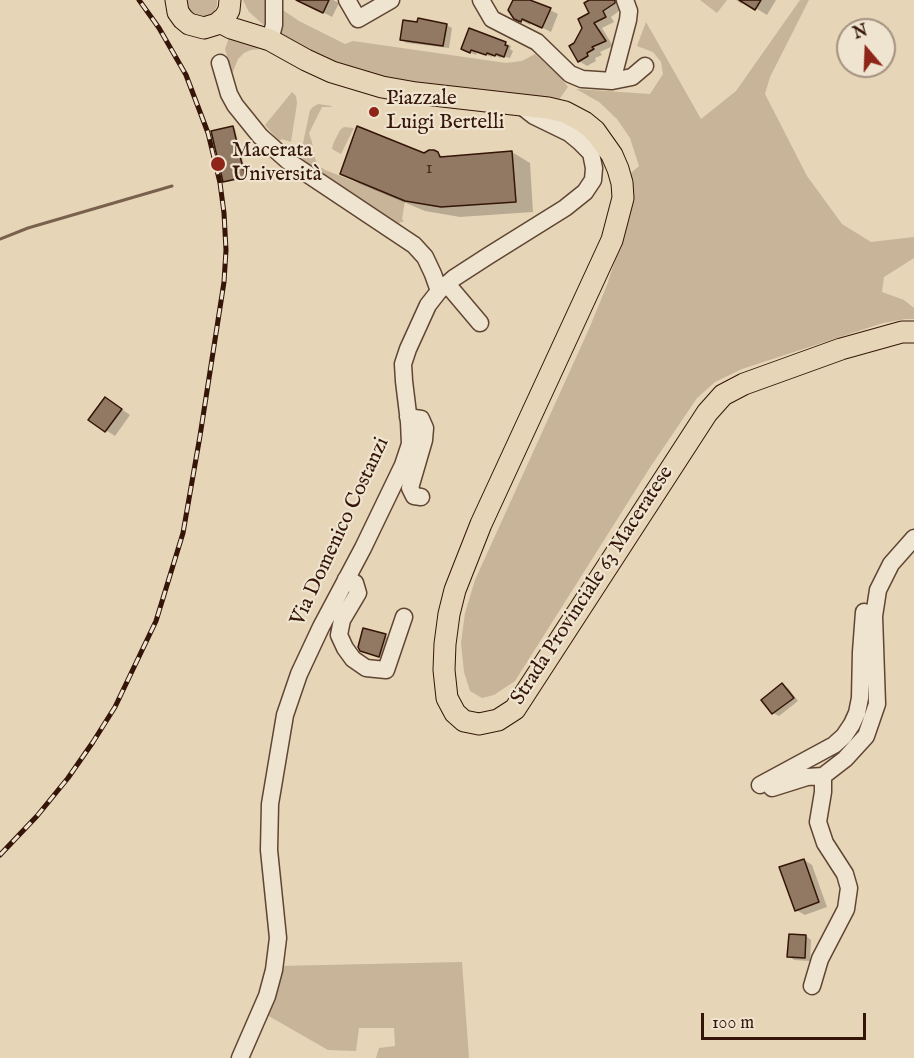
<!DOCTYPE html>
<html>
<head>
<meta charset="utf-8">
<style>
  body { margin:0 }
  #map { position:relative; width:914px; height:1058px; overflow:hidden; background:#e6d5b7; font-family:"IM FELL English",serif }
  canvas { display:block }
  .north { position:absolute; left:836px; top:18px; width:60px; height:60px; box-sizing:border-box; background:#efe4d0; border:2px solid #a49180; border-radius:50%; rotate:341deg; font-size:16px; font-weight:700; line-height:24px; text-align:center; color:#341507 }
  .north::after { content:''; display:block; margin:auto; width:21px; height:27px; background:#8f2418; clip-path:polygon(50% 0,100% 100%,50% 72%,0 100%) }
  .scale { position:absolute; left:701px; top:1013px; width:165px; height:27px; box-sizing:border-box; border:3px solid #341507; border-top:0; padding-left:8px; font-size:18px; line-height:21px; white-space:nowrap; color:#341507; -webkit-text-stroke:4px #efe4d0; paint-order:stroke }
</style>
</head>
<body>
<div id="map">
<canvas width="914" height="1058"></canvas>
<div class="north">N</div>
<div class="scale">100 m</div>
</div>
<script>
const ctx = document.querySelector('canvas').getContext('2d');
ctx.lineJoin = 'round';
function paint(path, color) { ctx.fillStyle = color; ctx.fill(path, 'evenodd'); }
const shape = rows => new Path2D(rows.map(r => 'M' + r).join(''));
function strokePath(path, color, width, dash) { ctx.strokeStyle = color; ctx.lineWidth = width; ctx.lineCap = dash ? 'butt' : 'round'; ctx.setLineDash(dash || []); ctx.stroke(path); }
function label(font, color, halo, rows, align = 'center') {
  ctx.font = font + ' "IM FELL English",serif'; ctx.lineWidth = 4.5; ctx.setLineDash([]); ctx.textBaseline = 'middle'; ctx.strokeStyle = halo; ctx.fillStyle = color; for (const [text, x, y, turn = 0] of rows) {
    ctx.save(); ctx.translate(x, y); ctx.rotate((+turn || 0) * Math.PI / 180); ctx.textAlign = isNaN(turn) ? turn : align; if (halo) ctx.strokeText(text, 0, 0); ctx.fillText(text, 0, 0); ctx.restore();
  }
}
paint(shape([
  [186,0,217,0,217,6,213,13,206,16,199,16,192,13,188,8],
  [243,0,267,0,267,28,249,12],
  [700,0,727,0,717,13],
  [800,0,809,0,770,77,765,94,807,176,842,224,871,242,914,237,914,258,884,277,882,292,904,300,914,308,914,319,906,319,883,323,742,369,715,382,697,398,649,469,515,681,494,695,482,698,470,691,464,672,461,643,465,613,475,580,589,329,607,285,623,236,634,194,631,173,639,166,630,138,617,119,599,102,576,89,650,94,663,74,661,62,653,52,637,46,646,22,701,119,736,91],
  [277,6,299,21,345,44,353,41,506,63,522,61,535,54,561,78,568,87,558,101,437,88,344,69,276,34],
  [229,38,269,50,259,49,251,50,244,53,238,59,232,74,225,49],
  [292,92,296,96,297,103,291,142,282,139,279,141,265,125],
  [318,104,332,106,331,107,322,107,309,133,312,142,314,156,318,165,325,170,405,201,402,219,404,221,397,224,303,161,302,148,310,110,313,107],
  [344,127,354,128,341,154,332,149,333,144,340,130],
  [462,962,469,1058,376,1058,379,1048,395,1046,394,1028,359,1028,356,1051,328,1050,267,1015,278,966]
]), '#c8b499');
paint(shape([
  [303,0,333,0,339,3,332,17,315,8],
  [592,0,625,0,623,8,611,17,614,22,602,28,613,46,600,52,602,55,595,58,596,61,587,66,579,61,575,44,591,14],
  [736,0,776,0,767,15,744,1,742,4],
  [550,10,558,14,551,32,531,22,530,25,515,17],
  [446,25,452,28,449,48,407,43,402,40],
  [505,43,511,46,510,49,513,51,510,58,502,56,501,58,493,55,492,57,477,52,476,55,462,49],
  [233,128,235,129,247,178,227,182,224,181],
  [434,151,445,158,512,152,530,163,533,212,460,217,425,211,360,184,341,174],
  [114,404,130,415,115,436,90,420],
  [385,636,394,641,388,660,371,655,361,650],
  [782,685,788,688,798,701,779,716,773,713,763,700],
  [804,860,812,865,827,907,805,915,796,910],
  [806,936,811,940,810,961,794,960,789,956]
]), '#0003');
strokePath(shape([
  [0,239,28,228,172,186]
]), '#7a614d', 3);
const building = shape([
  [296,0,329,0,323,13,296,0],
  [513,0,530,0,551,8,542,28,522,19,521,22,514,19,508,10,513,0],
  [589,0,615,0,615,3,603,11,606,17,594,23,606,41,592,47,594,49,587,53,588,56,578,62,569,46,574,43,582,28,578,19,589,13,584,3,589,0],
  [739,0,761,0,755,10,739,0],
  [418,18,447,24,443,46,400,40,403,20,417,22,418,18],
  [469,28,506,42,505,45,508,46,504,57,496,54,495,56,487,53,486,55,471,50,470,53,461,49,469,28],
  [233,126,245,177,223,182,211,131,233,126],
  [357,126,424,153,429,150,434,150,438,152,440,157,512,151,516,202,441,207,405,201,340,174,357,126],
  [105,397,122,409,105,432,88,420,105,397],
  [363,628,386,634,379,657,360,651,358,647,363,628],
  [782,683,794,698,772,714,761,700,782,683],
  [804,859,819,902,795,911,779,867,804,859],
  [789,934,806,935,805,958,787,957,789,934]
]);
paint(building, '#917963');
strokePath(building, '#341507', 1.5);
const minor = shape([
  [347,0,358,19,391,0],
  [481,0,492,19,537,42,570,74,582,79,612,81,632,77,645,66],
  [270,40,274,25,274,0],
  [220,63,229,94,235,105,260,136,288,161,414,245,425,257,433,274,439,291],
  [612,81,628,20,629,11,625,0],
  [447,284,480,323],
  [408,417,421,419,425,428,424,440,410,488,414,496,421,497],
  [346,579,355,583,358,593,342,620,339,635,345,648,353,659,366,668,386,670,404,617],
  [823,776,845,759,866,736,877,704,874,616,878,590,891,564,914,538],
  [760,785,834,745,844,736,852,724,857,713,860,698,861,652,864,612],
  [772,788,807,777,823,776],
  [812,986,820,959,846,909,849,888,845,874,825,843,818,822,823,792,823,776],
  [240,1058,267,996,274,970,278,938,269,850,270,804,285,715,299,674,321,627,363,548,403,465,410,444,409,422,404,381,403,364,408,349,428,305,439,291,454,278,488,256,565,208,585,192,593,180,594,168,591,153,580,142,569,133,534,116,520,105]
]);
const major = shape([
  [176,0,178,12,183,19,189,24,204,28,217,24,225,17,229,10,230,0],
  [220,22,231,28,270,40,306,60,332,72,382,87,416,93,548,108,565,112,584,122,595,131,612,155,618,169,622,183,623,198,612,240,481,524,455,590,449,614,445,644,444,670,447,698,455,713,464,721,479,724,498,720,515,709,707,413,723,395,744,384,841,349,902,332,914,332]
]);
strokePath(minor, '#604533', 19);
strokePath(major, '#341507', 23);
strokePath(minor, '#efe4d0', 16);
strokePath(major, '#e6d5b7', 21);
const rail = shape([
  [0,855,37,816,68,778,93,742,115,707,156,621,183,533,200,436,224,282,226,250,224,213,220,183,208,133,186,75,159,28,139,0]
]);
strokePath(rail, '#341507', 5);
strokePath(rail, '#efe4d0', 3, [9]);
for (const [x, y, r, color] of [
  [374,112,6,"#8f2418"],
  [218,164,8,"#8f2418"]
]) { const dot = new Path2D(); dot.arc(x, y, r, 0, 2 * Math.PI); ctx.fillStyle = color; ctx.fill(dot); strokePath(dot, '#efe4d0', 2); }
label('18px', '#4b2e1e', null, [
  ["1",429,169]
]);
label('21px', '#341507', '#efe4d0', [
  ["Piazzale",386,100],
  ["Luigi Bertelli",386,124],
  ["Macerata",232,152],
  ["Università",232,176]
], 'left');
label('21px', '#341507', '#efe4d0', [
  ["Via Domenico Costanzi",341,532,-65],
  ["Strada Provinciale 63 Maceratese",593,586,-57]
]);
</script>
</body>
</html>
